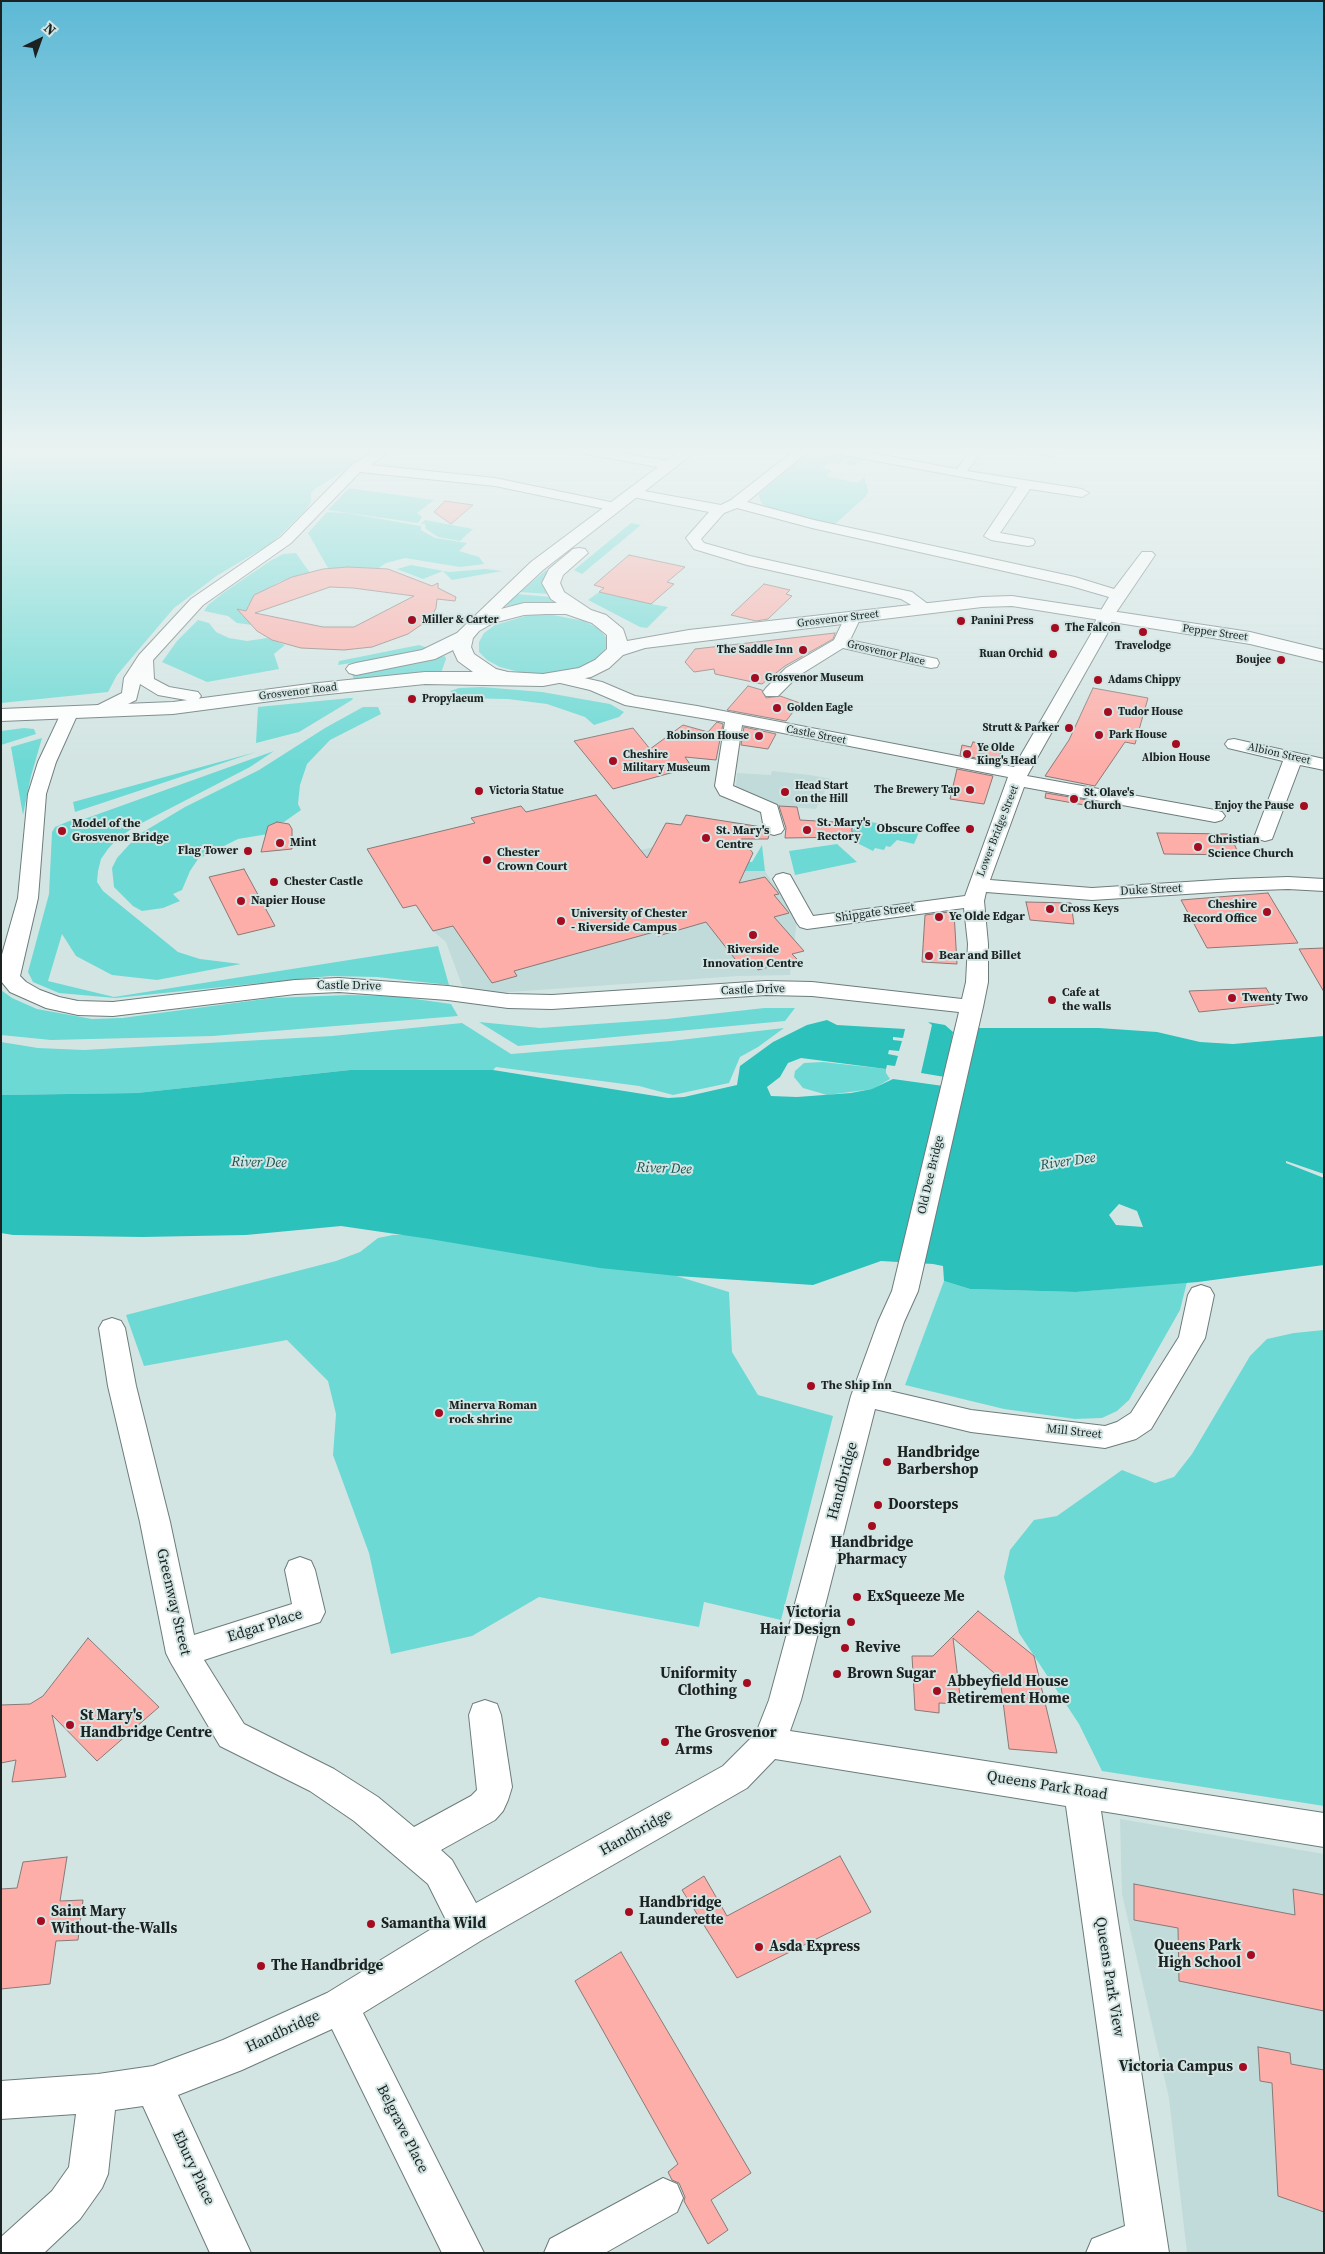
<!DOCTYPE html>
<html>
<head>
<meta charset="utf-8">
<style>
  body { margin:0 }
  #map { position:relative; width:1325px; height:2254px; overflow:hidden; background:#d3e5e3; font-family:"Source Serif 4",serif }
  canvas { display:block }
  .frame { position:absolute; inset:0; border:2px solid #1b2221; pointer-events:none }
  .north { position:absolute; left:15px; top:15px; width:50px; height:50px; -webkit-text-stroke:4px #d3e5e3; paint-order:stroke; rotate:42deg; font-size:14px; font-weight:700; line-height:20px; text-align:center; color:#1b2221 }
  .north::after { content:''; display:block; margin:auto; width:18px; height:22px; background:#1b2221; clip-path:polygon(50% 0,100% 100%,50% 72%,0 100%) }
</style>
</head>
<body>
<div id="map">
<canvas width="1325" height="2254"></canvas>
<div class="frame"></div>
<div class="north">N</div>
</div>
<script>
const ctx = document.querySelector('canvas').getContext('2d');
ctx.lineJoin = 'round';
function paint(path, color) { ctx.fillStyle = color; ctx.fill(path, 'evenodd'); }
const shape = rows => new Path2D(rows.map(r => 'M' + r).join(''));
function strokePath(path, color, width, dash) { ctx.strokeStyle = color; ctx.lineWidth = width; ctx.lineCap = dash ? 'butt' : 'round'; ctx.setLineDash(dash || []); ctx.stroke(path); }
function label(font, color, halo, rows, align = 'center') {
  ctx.font = font + ' "Source Serif 4",serif'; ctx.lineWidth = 4; ctx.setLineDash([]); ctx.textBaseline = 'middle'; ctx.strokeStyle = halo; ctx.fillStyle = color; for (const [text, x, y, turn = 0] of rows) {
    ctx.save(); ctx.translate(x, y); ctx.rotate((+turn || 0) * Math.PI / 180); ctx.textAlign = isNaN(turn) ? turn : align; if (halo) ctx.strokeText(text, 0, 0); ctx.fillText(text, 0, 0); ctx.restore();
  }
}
paint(shape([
  [772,771,810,775,831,779,816,809,777,806,773,802,736,787,737,773,771,775],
  [654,847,732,871,765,871,797,920,790,975,738,976,496,993,463,988,446,942,433,931,559,870],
  [1120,1819,1324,1854,1324,2253,1187,2253,1169,2098,1122,1894]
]), '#c0dbd9');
paint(shape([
  [1,449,379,449,315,489,311,493,311,502,305,511,272,543,218,575,174,608,117,675,108,692,1,703],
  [823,452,864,459,855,466,846,464,849,461,844,460,839,464,830,462,822,468,832,471,826,476,857,483,864,477,868,489,868,493,865,497,834,525,772,509,762,504,758,495,805,455],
  [349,488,434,500,417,513,422,517,418,523,328,510],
  [327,512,347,513,421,526,421,530,435,538,467,543,459,551,479,557,484,564,460,567,405,558,386,563,379,568,328,568,308,533],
  [425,520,473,529,460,541,438,537,426,529,425,524,421,524],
  [631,523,641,525,582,574,574,570],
  [296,553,310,573,279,582,255,596,248,606,247,613,252,625,237,623,228,616,204,611,208,605,223,593,270,561,283,554],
  [411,565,449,572,486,569,502,571,452,580,443,571,423,579,397,569],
  [546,570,549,571,549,594,520,592],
  [599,592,651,604,668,607,647,628,640,627,588,600],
  [517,594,551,597,560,603,504,606],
  [548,614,584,621,598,628,606,637,606,648,599,657,584,666,564,672,542,674,519,672,500,667,487,660,479,652,479,642,484,633,495,625,529,615],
  [198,620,209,623,216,632,229,638,247,641,267,638,285,645,274,654,279,669,207,682,162,662,177,641],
  [419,645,428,648,408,655,338,665,339,661],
  [445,656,446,659,441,673,354,680,352,674],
  [482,687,542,692,610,704,624,712,619,717,594,725,585,717,547,704,508,699,457,698,450,691,459,688],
  [350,698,353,698,352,700,299,732,256,743,258,707],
  [363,707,378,707,381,714,330,740,307,764,300,785,298,804,301,810,284,822,270,825,268,834,238,839,198,859,190,871,182,890,173,894,180,901,163,908,142,911,133,906,114,887,112,868,117,858,138,835,185,807,259,770,325,728],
  [24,728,34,729,36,734,1,745,1,731],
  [42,738,31,776,23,815,11,747],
  [274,751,250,767,136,826,118,838,108,849,101,859,98,871,97,882,103,891,178,952,200,959,241,964,157,980,112,975,76,956,62,934,48,981,114,997,438,946,449,985,377,977,330,976,115,998,59,993,33,982,28,972,49,894,52,832,55,827,74,819,76,824,76,822],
  [256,752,75,812,73,802],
  [858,820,920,830,914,844,897,840,890,847,886,846,884,850,875,848,873,851,849,839],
  [837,844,857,862,795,875,789,851],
  [762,845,765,871,732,871,678,850,752,862],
  [1,990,12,998,37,1009,92,1019,122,1018,272,998,348,995,394,996,451,1004,458,1016,213,1036,51,1040,1,1035],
  [764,1008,795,1008,785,1021,518,1046,479,1022,540,1028,667,1019],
  [462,1023,511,1054,671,1041,784,1028,758,1047,740,1057,729,1083,673,1095,639,1086,496,1067,493,1070,350,1070,137,1093,1,1095,1,1042,38,1048,84,1050,332,1036],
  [823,1062,886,1069,886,1073,890,1079,873,1089,827,1095,803,1088,794,1077,795,1071,804,1063],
  [393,1235,413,1235,670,1274,729,1292,732,1352,758,1395,833,1416,781,1620,704,1602,699,1627,539,1597,472,1636,391,1654,369,1553,333,1455,336,1414,328,1381,287,1340,144,1366,126,1315,336,1261,360,1252,378,1238],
  [944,1281,970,1289,1076,1292,1187,1282,1180,1310,1129,1400,1117,1411,1102,1418,1075,1419,1004,1409,905,1385],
  [1324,1330,1324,1806,1102,1771,1079,1724,1019,1633,1004,1577,1010,1550,1034,1520,1057,1516,1122,1470,1155,1483,1174,1477,1192,1454,1250,1356,1267,1339,1294,1333]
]), '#6dd9d4');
paint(shape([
  [827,1020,837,1025,905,1029,903,1038,893,1037,893,1040,902,1041,899,1051,889,1050,888,1054,898,1056,895,1066,887,1065,886,1069,801,1058,788,1063,780,1077,767,1087,771,1096,797,1097,851,1093,872,1089,893,1079,965,1089,978,1028,1099,1028,1157,1032,1200,1042,1233,1044,1324,1036,1324,1174,1286,1161,1286,1163,1324,1178,1324,1265,1198,1282,1076,1292,970,1289,944,1281,943,1266,933,1264,881,1261,813,1285,677,1276,600,1268,430,1239,341,1226,246,1235,142,1237,13,1235,1,1233,1,1095,137,1093,350,1070,493,1070,668,1098,684,1097,737,1085,740,1066,773,1042,807,1025],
  [1119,1204,1137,1211,1143,1227,1116,1225,1109,1215],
  [928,1022,945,1025,953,1032,945,1077,921,1073,932,1025]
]), '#2cc1bb');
const building = shape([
  [445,501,473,505,451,524,434,512,445,501],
  [629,555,685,567,667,582,674,584,651,604,599,592,604,588,594,585,629,555],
  [348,567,388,569,432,586,438,583,438,588,456,597,455,601,437,599,436,608,431,618,408,634,372,647,344,650,301,648,272,640,257,631,237,609,246,611,254,595,292,577,323,569,348,567],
  [330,587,353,588,414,596,354,627,323,627,255,613,330,587],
  [764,584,790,590,786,594,792,596,768,619,756,621,731,615,764,584],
  [835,633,833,639,785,666,762,684,715,674,714,669,694,672,685,662,695,649,835,633],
  [748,686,762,690,766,698,780,696,800,703,786,721,727,710,748,686],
  [1093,688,1148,698,1135,744,1125,742,1095,786,1045,776,1069,740,1093,688],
  [717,722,723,724,716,760,685,757,692,767,613,789,574,741,633,728,650,749,683,725,708,732,717,722],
  [744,727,776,734,768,749,741,745,744,727],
  [973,742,1003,747,998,762,960,755,962,745,971,747,973,742],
  [957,769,993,776,984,804,950,799,957,769],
  [1046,793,1087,800,1084,805,1045,798,1046,793],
  [596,795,647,858,666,823,681,825,686,815,762,827,769,835,768,839,741,839,753,853,739,883,765,877,779,894,774,895,789,913,774,917,804,951,792,954,797,959,758,970,755,965,742,968,706,922,658,936,654,932,514,971,517,976,492,983,453,926,433,931,416,905,403,908,367,849,475,823,471,818,521,806,526,812,596,795],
  [779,806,797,807,800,820,852,823,852,837,785,838,786,828,779,806],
  [277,822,289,824,292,829,292,849,261,852,268,826,277,822],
  [1157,833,1230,834,1239,855,1164,854,1157,833],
  [244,869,275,926,238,935,209,877,244,869],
  [1268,893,1298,943,1207,948,1181,900,1268,893],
  [1026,902,1071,903,1074,924,1030,920,1026,902],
  [949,912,954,912,957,964,922,962,925,915,949,912],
  [1324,948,1324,992,1299,949,1324,948],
  [1266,988,1276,1004,1199,1012,1189,991,1266,988],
  [978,1611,1034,1656,1057,1753,1009,1749,1000,1678,953,1638,961,1704,939,1703,939,1713,915,1710,912,1656,933,1656,978,1611],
  [88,1638,159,1707,97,1761,52,1715,66,1777,12,1782,16,1760,1,1763,1,1705,30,1704,43,1696,88,1638],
  [840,1856,871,1912,737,1978,682,1890,704,1876,727,1916,840,1856],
  [67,1857,60,1901,83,1900,78,1940,56,1941,50,1984,1,1989,1,1889,17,1888,23,1862,67,1857],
  [1134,1884,1295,1915,1293,1889,1324,1895,1324,2011,1179,1981,1178,1928,1134,1920,1134,1884],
  [621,1952,751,2173,711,2200,728,2230,708,2244,684,2201,685,2197,679,2183,672,2180,668,2172,678,2164,575,1981,621,1952],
  [1258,2047,1290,2053,1291,2064,1324,2070,1324,2212,1278,2196,1272,2083,1260,2081,1258,2047]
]);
paint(building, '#feaea9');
strokePath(building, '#887977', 1);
const minor = shape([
  [378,449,394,449,371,465,495,478,615,503,622,507,615,511,495,486,360,472,291,543,203,605,153,660,154,679,169,687,198,692,201,696,198,700,192,701,158,695,140,684,136,700,108,714,96,714,93,710,96,706,122,693,124,678,139,655,191,599,281,537,352,465,378,449],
  [573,449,600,449,669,461,676,465,669,469,580,453,573,449],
  [796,449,811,449,747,502,814,520,1075,577,1114,589,1142,552,1152,552,1155,555,1113,617,1107,634,1027,776,1215,810,1222,812,1225,816,1222,820,1215,822,1024,787,990,880,1092,888,1233,879,1288,877,1324,879,1324,891,1288,889,1233,891,1092,900,986,892,984,901,988,944,988,982,983,1007,918,1291,904,1322,881,1389,971,1410,1105,1426,1117,1422,1131,1413,1179,1337,1188,1295,1192,1288,1201,1285,1210,1288,1214,1295,1205,1338,1151,1429,1136,1439,1105,1448,971,1432,875,1409,801,1700,790,1731,1324,1813,1324,1847,1101,1811,1169,2253,1086,2253,1092,2239,1125,2226,1066,1806,775,1759,747,1788,482,1940,363,2013,484,2253,442,2253,332,2029,242,2070,178,2095,251,2253,210,2253,143,2106,115,2110,108,2174,102,2188,80,2219,44,2253,1,2253,1,2237,52,2191,69,2167,76,2114,1,2119,1,2081,98,2074,153,2066,223,2040,327,1993,446,1920,428,1884,354,1821,310,1791,220,1746,171,1663,166,1653,140,1522,108,1386,99,1328,103,1321,112,1318,121,1321,125,1328,136,1386,170,1522,194,1635,292,1604,285,1570,289,1561,300,1557,311,1561,315,1570,325,1612,320,1622,204,1660,244,1724,334,1769,378,1797,414,1827,471,1796,477,1790,469,1715,473,1704,485,1700,497,1704,501,1715,512,1787,508,1800,503,1811,495,1820,441,1850,452,1860,476,1903,723,1766,756,1733,769,1700,851,1396,878,1322,892,1291,959,1012,812,996,766,995,552,1009,508,1008,448,1000,339,992,295,994,113,1016,78,1015,46,1008,10,992,1,981,1,958,18,898,28,794,38,762,64,707,76,707,79,711,56,762,46,794,38,898,20,976,26,982,40,990,59,997,78,1001,113,1002,295,980,339,978,448,986,508,994,552,995,766,981,812,982,962,999,966,982,968,944,964,908,807,929,800,927,797,923,773,879,776,875,783,873,790,875,813,916,965,896,1008,777,742,725,733,786,777,805,784,829,781,833,774,835,767,833,764,829,761,812,720,795,715,786,725,722,625,705,590,690,556,682,554,678,556,674,562,673,602,682,635,696,697,706,1014,767,1091,634,1097,617,1109,597,1071,586,812,528,737,508,724,513,701,539,704,543,750,556,912,592,933,608,925,613,901,599,747,565,694,549,686,538,709,512,633,497,626,493,633,489,721,505,731,500,796,449],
  [825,449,850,449,957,469,971,449,984,449,967,471,1082,489,1089,493,1082,497,1030,489,1000,533,1033,539,1035,542,1033,545,1028,546,991,540,984,536,1017,487,832,453,825,449],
  [1020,449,1055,449,1060,452,1053,456,1027,453,1020,449],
  [853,612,861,617,850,640,937,659,939,663,937,667,931,668,843,648,798,676,778,696,766,696,763,692,766,688,786,668,834,640,845,617,853,612],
  [1234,739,1324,759,1324,770,1300,765,1272,839,1265,841,1258,839,1255,835,1283,761,1228,748,1225,744,1228,740,1234,739],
  [663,2178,677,2184,683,2198,677,2212,605,2253,544,2253,550,2239,663,2178]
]);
const highway = shape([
  [682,449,699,449,543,570,501,609,524,603,557,603,551,599,542,583,549,569,573,549,579,548,585,549,588,553,563,575,560,583,564,592,591,610,606,615,623,629,627,641,689,630,982,597,1012,596,1250,632,1324,650,1324,662,1250,644,1012,606,982,607,645,648,623,655,609,668,591,677,543,686,425,684,309,696,173,714,1,721,1,709,173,702,309,684,425,672,473,672,458,661,453,650,435,659,356,675,349,673,346,669,349,665,356,663,422,650,457,633,531,562,682,449],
  [546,614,566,614,592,623,607,635,607,649,595,660,579,668,543,674,508,672,496,669,474,654,471,647,473,638,479,631,493,623,524,615,546,614]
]);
strokePath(minor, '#6c7c7b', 2);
strokePath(highway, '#6c7c7b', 2);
paint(minor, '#fff');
paint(highway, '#fff');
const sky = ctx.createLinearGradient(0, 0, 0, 764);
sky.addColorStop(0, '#5db9d6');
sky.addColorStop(0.59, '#ebf3f2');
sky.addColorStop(1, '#ebf3f200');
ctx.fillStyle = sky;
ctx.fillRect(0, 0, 1325, 764);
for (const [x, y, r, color] of [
  [412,620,5,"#a50c21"],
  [961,621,5,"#a50c21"],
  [1055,628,5,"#a50c21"],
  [1143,632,5,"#a50c21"],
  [803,650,5,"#a50c21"],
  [1053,654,5,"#a50c21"],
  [1281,660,5,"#a50c21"],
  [755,678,5,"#a50c21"],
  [1098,680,5,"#a50c21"],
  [412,699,5,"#a50c21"],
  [777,708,5,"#a50c21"],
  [1108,712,5,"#a50c21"],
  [1069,728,5,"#a50c21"],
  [1099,735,5,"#a50c21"],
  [759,736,5,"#a50c21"],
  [1176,744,5,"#a50c21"],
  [967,754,5,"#a50c21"],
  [613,761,5,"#a50c21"],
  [970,790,5,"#a50c21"],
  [479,791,5,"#a50c21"],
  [785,792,5,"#a50c21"],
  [1074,799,5,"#a50c21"],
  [1304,806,5,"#a50c21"],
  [970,829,5,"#a50c21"],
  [807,830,5,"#a50c21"],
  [62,831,5,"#a50c21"],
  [706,838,5,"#a50c21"],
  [280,843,5,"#a50c21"],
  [1198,847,5,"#a50c21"],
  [248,851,5,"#a50c21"],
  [487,860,5,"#a50c21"],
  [274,882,5,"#a50c21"],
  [241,901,5,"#a50c21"],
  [1050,909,5,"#a50c21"],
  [1267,912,5,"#a50c21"],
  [939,917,5,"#a50c21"],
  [561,921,5,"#a50c21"],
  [753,935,5,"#a50c21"],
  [929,956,5,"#a50c21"],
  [1232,998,5,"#a50c21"],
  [1052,1000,5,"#a50c21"],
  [811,1386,5,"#a50c21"],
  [439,1413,5,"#a50c21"],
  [887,1462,5,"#a50c21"],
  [878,1505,5,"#a50c21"],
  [872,1526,5,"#a50c21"],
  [857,1597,5,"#a50c21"],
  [851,1622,5,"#a50c21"],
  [845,1648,5,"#a50c21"],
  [837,1674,5,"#a50c21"],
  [747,1683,5,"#a50c21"],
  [937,1691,5,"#a50c21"],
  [70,1725,5,"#a50c21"],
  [665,1742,5,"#a50c21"],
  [629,1912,5,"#a50c21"],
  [41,1921,5,"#a50c21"],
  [371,1924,5,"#a50c21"],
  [759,1947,5,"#a50c21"],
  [1251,1955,5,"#a50c21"],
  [261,1966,5,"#a50c21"],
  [1243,2067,5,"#a50c21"]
]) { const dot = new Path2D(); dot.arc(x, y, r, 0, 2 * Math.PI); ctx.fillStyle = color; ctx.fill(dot); strokePath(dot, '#d3e5e3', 2); }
label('11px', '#1b2221', '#d3e5e3', [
  ["Grosvenor Street",838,619,-7],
  ["Pepper Street",1215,633,8],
  ["Grosvenor Place",886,653,13],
  ["Grosvenor Road",298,692,-7],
  ["Castle Street",816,735,11],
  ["Albion Street",1279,754,13],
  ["Lower Bridge Street",998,831,-69]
]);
label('bold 11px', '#1b2221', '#d3e5e3', [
  ["Miller & Carter",422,620],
  ["Panini Press",971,621],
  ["The Falcon",1065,628],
  ["Travelodge",1143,646,"center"],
  ["The Saddle Inn",793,650,"right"],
  ["Ruan Orchid",1043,654,"right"],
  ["Boujee",1271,660,"right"],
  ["Grosvenor Museum",765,678],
  ["Adams Chippy",1108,680],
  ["Propylaeum",422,699],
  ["Golden Eagle",787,708],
  ["Tudor House",1118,712],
  ["Strutt & Parker",1059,728,"right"],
  ["Park House",1109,735],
  ["Robinson House",749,736,"right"],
  ["Ye Olde",977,748],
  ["King's Head",977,761],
  ["Cheshire",623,755],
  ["Military Museum",623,768],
  ["Albion House",1176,758,"center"],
  ["Head Start",795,786],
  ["on the Hill",795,799],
  ["The Brewery Tap",960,790,"right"],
  ["Victoria Statue",489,791],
  ["St. Olave's",1084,793],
  ["Church",1084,806],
  ["Enjoy the Pause",1294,806,"right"]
], 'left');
label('bold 12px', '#1b2221', '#d3e5e3', [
  ["St. Mary's",817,823],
  ["Rectory",817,837],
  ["Model of the",72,824],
  ["Grosvenor Bridge",72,838],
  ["Obscure Coffee",960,829,"right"],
  ["St. Mary's",716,831],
  ["Centre",716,845],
  ["Christian",1208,840],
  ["Science Church",1208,854],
  ["Mint",290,843],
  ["Flag Tower",238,851,"right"],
  ["Chester",497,853],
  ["Crown Court",497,867],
  ["Chester Castle",284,882],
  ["Napier House",251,901],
  ["Cheshire",1257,905,"right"],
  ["Record Office",1257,919,"right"],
  ["Cross Keys",1060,909],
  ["University of Chester",571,914],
  ["- Riverside Campus",571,928],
  ["Ye Olde Edgar",949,917],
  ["Riverside",753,950,"center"],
  ["Innovation Centre",753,964,"center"],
  ["Bear and Billet",939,956],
  ["Cafe at",1062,993],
  ["the walls",1062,1007],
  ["Twenty Two",1242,998],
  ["The Ship Inn",821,1386],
  ["Minerva Roman",449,1406],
  ["rock shrine",449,1420]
], 'left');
label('12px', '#1b2221', '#d3e5e3', [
  ["Duke Street",1151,890,-3],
  ["Shipgate Street",875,913,-8],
  ["Castle Drive",349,986,1],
  ["Castle Drive",753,990,-2],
  ["Old Dee Bridge",931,1175,-77],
  ["Mill Street",1074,1432,6]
]);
label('italic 14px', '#185350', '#d3e5e3', [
  ["River Dee",1068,1162,-8],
  ["River Dee",259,1163,1],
  ["River Dee",664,1169,2]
]);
label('bold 15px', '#1b2221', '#d3e5e3', [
  ["Handbridge",897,1453],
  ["Barbershop",897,1470],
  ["Doorsteps",888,1505],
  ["Handbridge",872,1543,"center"],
  ["Pharmacy",872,1560,"center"],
  ["ExSqueeze Me",867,1597],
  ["Victoria",841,1613,"right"],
  ["Hair Design",841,1630,"right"],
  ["Revive",855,1648],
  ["Uniformity",737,1674,"right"],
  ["Clothing",737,1691,"right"],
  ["Brown Sugar",847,1674],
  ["Abbeyfield House",947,1682],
  ["Retirement Home",947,1699],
  ["St Mary's",80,1716],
  ["Handbridge Centre",80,1733],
  ["The Grosvenor",675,1733],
  ["Arms",675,1750],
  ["Handbridge",639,1903],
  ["Launderette",639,1920],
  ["Saint Mary",51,1912],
  ["Without-the-Walls",51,1929],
  ["Samantha Wild",381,1924],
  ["Queens Park",1241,1946,"right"],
  ["High School",1241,1963,"right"],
  ["Asda Express",769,1947],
  ["The Handbridge",271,1966],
  ["Victoria Campus",1233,2067,"right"]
], 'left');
label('15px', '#1b2221', '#d3e5e3', [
  ["Handbridge",843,1481,-75],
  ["Greenway Street",173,1602,77],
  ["Edgar Place",265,1626,-18],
  ["Queens Park Road",1047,1786,9],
  ["Handbridge",636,1833,-29],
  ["Queens Park View",1109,1977,81],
  ["Handbridge",283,2032,-25],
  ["Belgrave Place",402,2129,63],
  ["Ebury Place",193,2168,65]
]);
</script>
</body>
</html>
